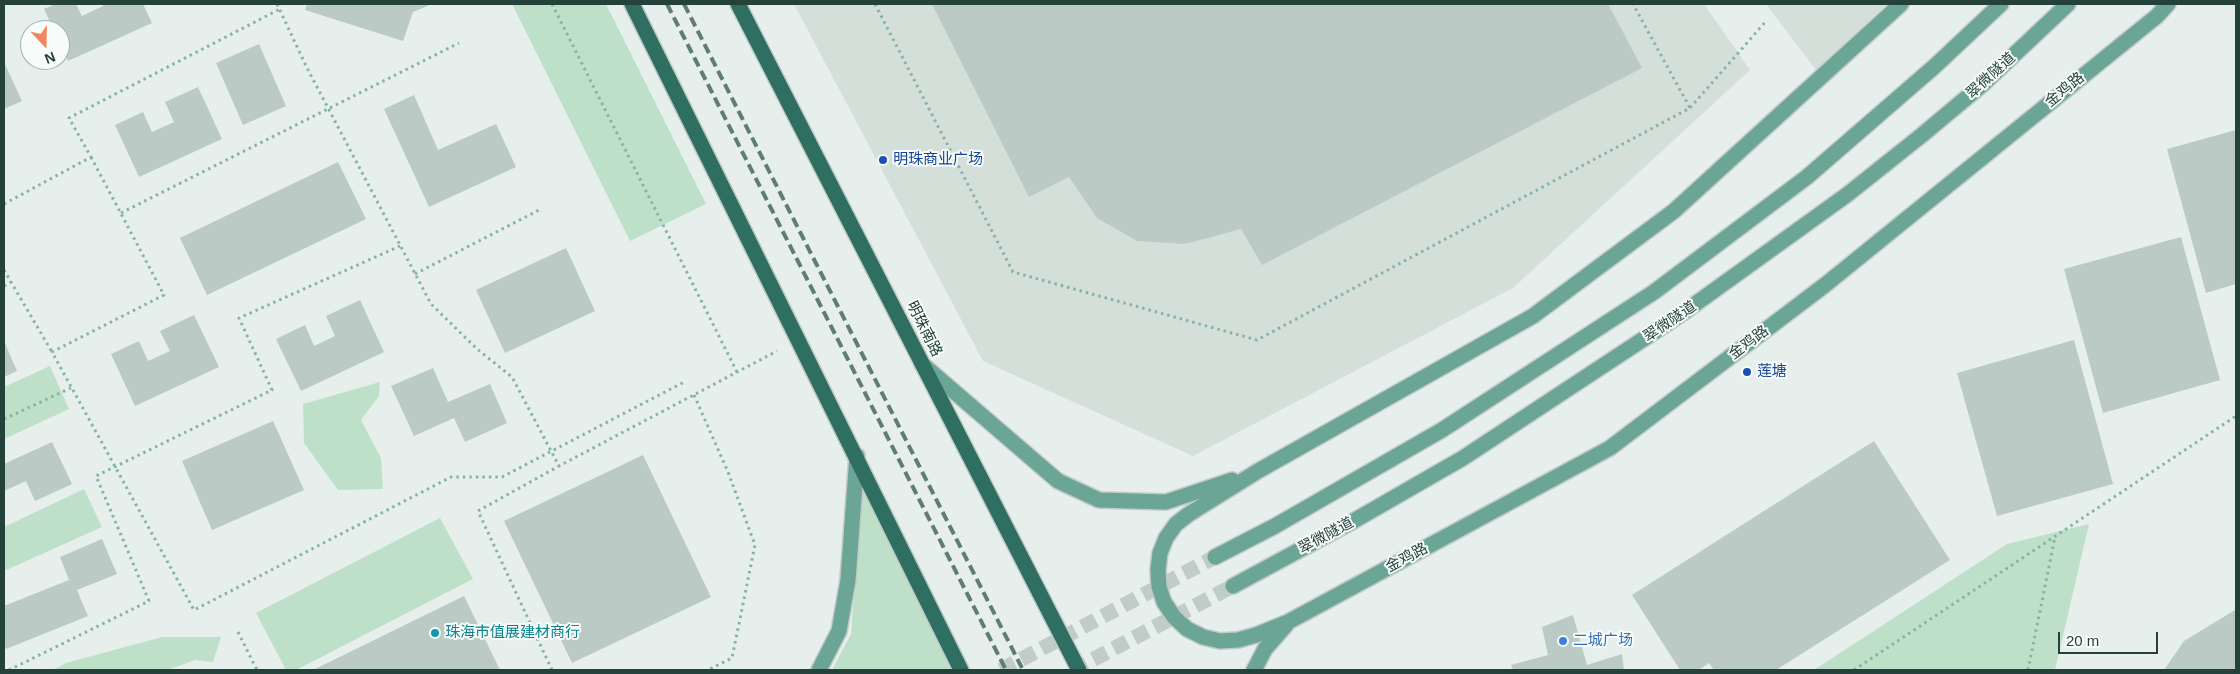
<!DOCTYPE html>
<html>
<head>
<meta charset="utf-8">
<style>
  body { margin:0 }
  #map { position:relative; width:2240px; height:674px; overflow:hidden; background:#e6efeb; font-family:Arial,sans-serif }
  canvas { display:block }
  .frame { position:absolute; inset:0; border:5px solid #24423a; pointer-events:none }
  .north { position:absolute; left:20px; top:20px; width:50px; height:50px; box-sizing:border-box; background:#f7fbf9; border:1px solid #a3b1ad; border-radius:50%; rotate:159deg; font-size:14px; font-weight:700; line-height:20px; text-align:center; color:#24423a }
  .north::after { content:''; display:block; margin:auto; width:18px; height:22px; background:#f4845f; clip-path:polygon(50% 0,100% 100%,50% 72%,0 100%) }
  .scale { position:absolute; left:2058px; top:632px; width:100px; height:22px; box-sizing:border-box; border:2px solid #24423a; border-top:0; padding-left:6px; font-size:15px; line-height:18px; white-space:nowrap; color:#24423a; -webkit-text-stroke:4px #f7fbf9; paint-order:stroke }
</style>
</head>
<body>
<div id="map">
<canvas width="2240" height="674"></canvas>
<div class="frame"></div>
<div class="north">N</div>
<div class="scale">20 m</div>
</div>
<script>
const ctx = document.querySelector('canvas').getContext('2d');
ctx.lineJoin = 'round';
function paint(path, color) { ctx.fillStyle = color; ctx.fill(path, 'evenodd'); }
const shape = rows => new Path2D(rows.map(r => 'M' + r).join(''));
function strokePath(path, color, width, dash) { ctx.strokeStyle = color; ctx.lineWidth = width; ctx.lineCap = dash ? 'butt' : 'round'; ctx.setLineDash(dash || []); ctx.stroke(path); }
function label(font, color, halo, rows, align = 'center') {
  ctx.font = font + ' Arial,"Noto Sans SC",sans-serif'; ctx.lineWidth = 4; ctx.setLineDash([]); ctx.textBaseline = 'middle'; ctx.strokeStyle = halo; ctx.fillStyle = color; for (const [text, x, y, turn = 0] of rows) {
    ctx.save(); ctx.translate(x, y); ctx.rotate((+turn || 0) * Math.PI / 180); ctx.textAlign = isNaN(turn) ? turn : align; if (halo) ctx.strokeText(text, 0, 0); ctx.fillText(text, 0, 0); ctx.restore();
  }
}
paint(shape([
  [794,4,1704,4,1750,70,1513,288,1193,456,983,361],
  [1766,4,1887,4,1816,70]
]), '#d4dfda');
paint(shape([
  [512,4,606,4,706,204,630,241],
  [50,366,69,409,4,439,4,387],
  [380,382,379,396,361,420,381,458,383,489,338,490,304,443,303,404],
  [862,482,954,670,832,670,851,634],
  [84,489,102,527,4,571,4,527],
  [440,518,473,579,296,670,286,670,256,613],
  [2089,524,2055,670,1814,670,2007,544],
  [162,637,221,637,213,662,195,660,168,670,53,670,66,663]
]), '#bfe0c8');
paint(shape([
  [56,4,76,4,82,16,103,6,103,4,143,4,152,23,68,61,60,43,60,30,54,30,44,9],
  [307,4,432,4,413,12,403,41,305,10],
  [932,4,1608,4,1642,68,1262,265,1241,229,1185,244,1137,241,1097,218,1069,177,1029,197],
  [259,44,286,106,243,125,216,63],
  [4,62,22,101,4,109],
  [198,87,222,139,139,177,115,125,143,112,152,132,174,122,165,102],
  [414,95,438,150,496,124,516,167,429,207,384,109],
  [2236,130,2236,284,2206,293,2167,149],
  [338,162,366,219,207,295,180,238],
  [2181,237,2220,380,2103,413,2064,269],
  [566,248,595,311,505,353,476,290],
  [360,300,384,352,301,391,276,339,305,325,314,346,335,336,326,316],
  [194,315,219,367,135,406,111,354,139,341,148,361,170,351,160,331],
  [2074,340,2113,484,1997,516,1957,373],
  [4,341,17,371,4,377],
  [433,368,448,402,490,384,507,423,465,442,454,418,414,436,391,386],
  [273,421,304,490,212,530,182,461],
  [1874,441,1950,560,1776,670,1714,670,1709,663,1699,670,1680,670,1632,595],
  [52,442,72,484,35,501,26,481,4,491,4,464],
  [643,455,711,597,572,663,504,521],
  [102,539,117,574,77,590,88,616,6,649,4,643,4,606,69,580,60,557],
  [464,596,500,670,313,670],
  [2235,610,2236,670,2164,670,2184,641],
  [1573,615,1587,665,1622,654,1624,670,1513,670,1511,665,1548,655,1542,627]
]), '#bbcac4');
strokePath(shape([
  [1001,670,1215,557],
  [1073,670,1233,586]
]), '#bfccc8', 15, [15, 8]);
const major = shape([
  [1901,4,1674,211,1533,316,1258,471,1189,514,1176,524,1166,538,1160,553,1158,570,1159,587,1164,602,1174,617,1187,629,1203,637,1220,641,1238,640,1256,635,1288,622,1610,448,1825,285,2157,16,2168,4],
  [922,364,1058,481,1099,500,1166,502,1232,480],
  [1215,557,1275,526,1442,430,1654,292,1807,177,1935,66,2001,4],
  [1233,586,1357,519,1463,458,1680,315,1848,194,1922,135,1983,84,2068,4],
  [819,670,839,631,848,580,857,456],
  [1254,670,1265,649,1286,625]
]);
const highway = shape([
  [632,4,961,670],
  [738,4,1079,670]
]);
strokePath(major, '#c2cac8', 18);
strokePath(highway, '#c2cac8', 18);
strokePath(shape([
  [277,4,306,66,431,304,477,349,512,377,559,466,777,351],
  [552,4,737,372],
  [875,4,1013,272,1257,340,1690,108,1633,4],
  [1690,108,1767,20],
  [91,157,164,295,52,352,194,610,451,477,502,477,686,381],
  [4,204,91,157,69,118,280,9],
  [121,213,459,43],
  [4,270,52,352],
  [415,274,539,210],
  [4,286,11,282],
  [694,395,728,472,755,545,732,658,708,670],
  [4,419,71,388],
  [238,632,257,670],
  [9,670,149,601,96,476,272,390,239,318,400,246],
  [552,670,478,511,559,466],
  [1854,670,2236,416],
  [2028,670,2055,537]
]), '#86b3a5', 3, [2.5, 4]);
strokePath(major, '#6aa596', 15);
strokePath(highway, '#2f6f62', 15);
strokePath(shape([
  [667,4,1006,670],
  [684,4,1023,670]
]), '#5f7d75', 4, [10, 5]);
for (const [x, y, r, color] of [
  [883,160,5,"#1a4fb4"],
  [1747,372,5,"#1a4fb4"],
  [435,633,5,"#0f9aa8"],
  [1563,641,5,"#3f7fe0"]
]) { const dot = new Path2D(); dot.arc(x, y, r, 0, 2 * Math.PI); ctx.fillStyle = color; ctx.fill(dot); strokePath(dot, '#f7fbf9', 2); }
label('15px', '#24423a', '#f7fbf9', [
  ["翠微隧道",1991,76,-42],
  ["金鸡路",2065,90,-39],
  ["翠微隧道",1670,322,-34],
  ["明珠南路",924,329,63],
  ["金鸡路",1749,343,-37],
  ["翠微隧道",1326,536,-28],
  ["金鸡路",1407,558,-28]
]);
label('15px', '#164399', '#f7fbf9', [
  ["明珠商业广场",893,160],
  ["莲塘",1757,372]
], 'left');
label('15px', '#0d838f', '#f7fbf9', [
  ["珠海市值展建材商行",445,633]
], 'left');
label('15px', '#366cbe', '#f7fbf9', [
  ["二城广场",1573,641]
], 'left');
</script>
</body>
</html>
